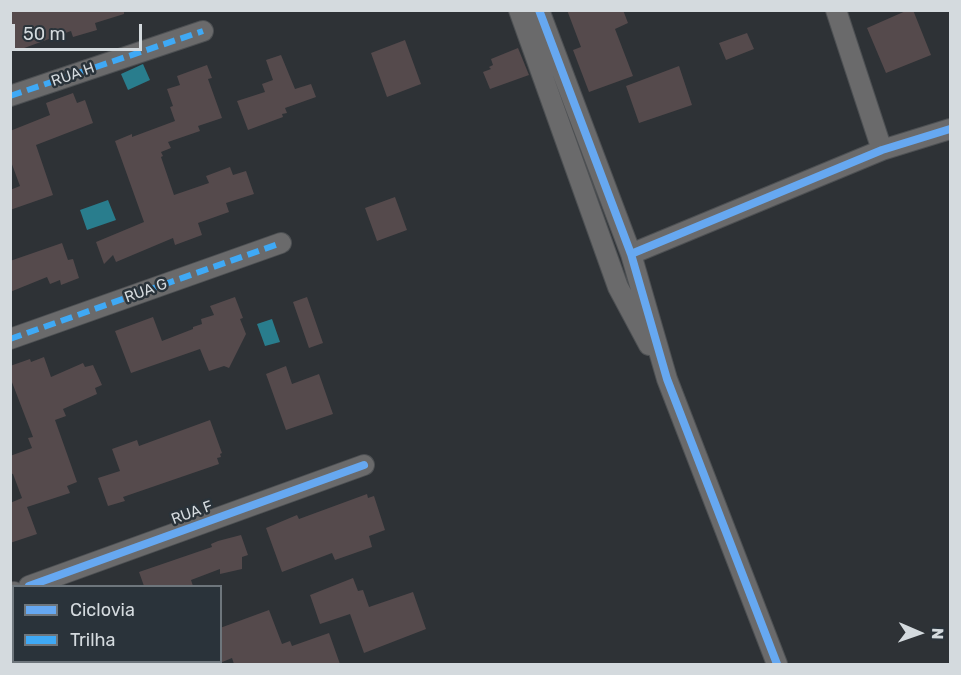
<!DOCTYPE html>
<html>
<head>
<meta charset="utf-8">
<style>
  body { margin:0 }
  #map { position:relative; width:961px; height:675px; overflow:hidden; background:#2e3236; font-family:Rubik,sans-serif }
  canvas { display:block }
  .frame { position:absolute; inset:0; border:12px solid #d4dade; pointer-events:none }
  .legend { position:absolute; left:12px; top:585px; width:210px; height:78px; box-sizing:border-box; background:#2a333a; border:2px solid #6e767c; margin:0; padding:8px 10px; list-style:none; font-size:18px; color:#d4dade }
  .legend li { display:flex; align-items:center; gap:12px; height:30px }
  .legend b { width:30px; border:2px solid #6e767c }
  .north { position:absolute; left:889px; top:603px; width:60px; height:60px; -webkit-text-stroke:4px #2a333a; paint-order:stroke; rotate:92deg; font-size:16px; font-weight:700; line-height:24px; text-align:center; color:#d4dade }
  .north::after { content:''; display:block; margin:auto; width:21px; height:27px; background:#d4dade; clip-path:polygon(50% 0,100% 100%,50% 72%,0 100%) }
  .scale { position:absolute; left:12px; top:24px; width:130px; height:27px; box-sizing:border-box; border:3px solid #d4dade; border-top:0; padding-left:8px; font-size:18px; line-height:21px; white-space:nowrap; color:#d4dade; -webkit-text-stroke:4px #2a333a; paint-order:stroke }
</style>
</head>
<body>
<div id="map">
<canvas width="961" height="675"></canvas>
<div class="frame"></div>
<ul class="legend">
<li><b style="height:8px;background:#66a8f1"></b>Ciclovia</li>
<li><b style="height:8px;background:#3fa9f5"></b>Trilha</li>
</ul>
<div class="north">N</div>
<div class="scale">50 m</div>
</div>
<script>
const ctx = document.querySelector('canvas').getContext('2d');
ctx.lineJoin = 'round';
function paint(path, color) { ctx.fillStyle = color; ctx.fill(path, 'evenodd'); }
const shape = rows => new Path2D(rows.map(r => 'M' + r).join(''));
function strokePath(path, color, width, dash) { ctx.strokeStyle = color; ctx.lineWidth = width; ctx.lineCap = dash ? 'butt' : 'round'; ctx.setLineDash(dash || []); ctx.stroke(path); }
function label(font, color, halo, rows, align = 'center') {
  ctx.font = font + ' Rubik,sans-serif'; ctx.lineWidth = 5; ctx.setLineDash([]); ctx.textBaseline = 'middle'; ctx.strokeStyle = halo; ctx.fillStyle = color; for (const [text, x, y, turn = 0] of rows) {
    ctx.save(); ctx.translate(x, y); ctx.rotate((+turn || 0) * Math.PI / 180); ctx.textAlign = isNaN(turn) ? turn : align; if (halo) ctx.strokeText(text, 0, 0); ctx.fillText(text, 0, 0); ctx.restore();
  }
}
paint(shape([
  [143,64,150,80,128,90,121,74],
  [108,200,116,220,87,230,80,210],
  [272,319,280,342,265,346,257,324]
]), '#297d8d');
paint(shape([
  [10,10,124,10,124,14,95,23,97,30,73,37,71,31,16,51,10,36],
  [567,10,623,10,628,23,615,29,633,76,589,92,573,50,581,47],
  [908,10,913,10,931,55,886,73,867,28],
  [747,33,754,49,726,60,719,43],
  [405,40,421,84,387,97,371,53],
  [518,48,529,75,490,89,483,72,491,69,489,67,493,65,491,59],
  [281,55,295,89,311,84,316,97,285,108,287,113,282,114,283,117,248,130,237,101,265,92,262,84,273,80,266,60],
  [207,65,212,78,208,79,222,118,198,126,200,131,168,142,171,148,161,152,163,156,161,157,174,195,209,183,206,176,230,167,233,175,246,171,254,194,226,203,229,212,198,223,202,235,175,245,173,238,116,262,113,255,104,264,96,242,144,222,115,141,132,134,132,137,175,121,170,107,173,106,167,89,180,85,177,76],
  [679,66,692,105,639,123,626,86],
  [73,93,77,103,85,100,93,123,36,145,53,195,10,210,10,190,20,186,10,159,10,131,50,115,46,103],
  [395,197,407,230,377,241,365,208],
  [62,243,68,260,73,259,79,278,61,285,60,280,50,284,47,277,10,292,10,261],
  [235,297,243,318,240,319,246,334,229,368,224,366,209,371,200,349,131,373,115,331,153,317,162,341,193,329,193,327,202,324,201,319,214,315,210,306],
  [307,297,323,343,309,348,293,302],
  [44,357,51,377,83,363,85,367,93,365,102,385,95,388,97,394,63,409,66,416,55,420,77,482,67,486,70,493,27,507,37,534,10,543,10,503,22,498,13,474,10,473,10,456,32,448,28,438,33,437,10,377,10,366,30,359,31,362],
  [286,366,292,384,319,374,333,414,286,430,266,374],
  [210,420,222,453,220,454,221,457,217,458,219,464,123,497,125,501,108,506,98,478,120,471,112,449,137,440,139,446],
  [367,494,368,498,374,496,385,530,369,536,372,547,335,560,332,553,282,572,266,528,297,515,299,519],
  [241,535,248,555,242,557,242,569,220,574,220,569,191,580,193,586,144,586,139,572,212,547,211,544,218,541],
  [353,578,358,591,363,590,369,607,413,592,426,629,364,653,350,614,320,624,310,595],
  [269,610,282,644,290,641,292,646,329,633,340,664,234,664,232,658,220,663,220,628]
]), '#554a4c');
const street = shape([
  [519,10,618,287,649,345],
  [539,10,631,254,667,379,777,664],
  [836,10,882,150],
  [10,96,203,31],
  [631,254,882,150,950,129],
  [10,339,281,243],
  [29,586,364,465],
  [10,593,14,592]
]);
strokePath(street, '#4d5053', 22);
strokePath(street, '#6a6a6b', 20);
strokePath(shape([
  [10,96,203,31],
  [10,339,281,243],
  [10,593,14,592]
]), '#3fa9f5', 6, [12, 6]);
strokePath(shape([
  [539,10,631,254,667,379,777,664],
  [631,254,882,150,950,129],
  [29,586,364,465]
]), '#66a8f1', 8);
label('15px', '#d4dade', '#2a333a', [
  ["RUA H",73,75,-19],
  ["RUA G",146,291,-20],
  ["RUA F",192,513,-20]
]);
</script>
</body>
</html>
